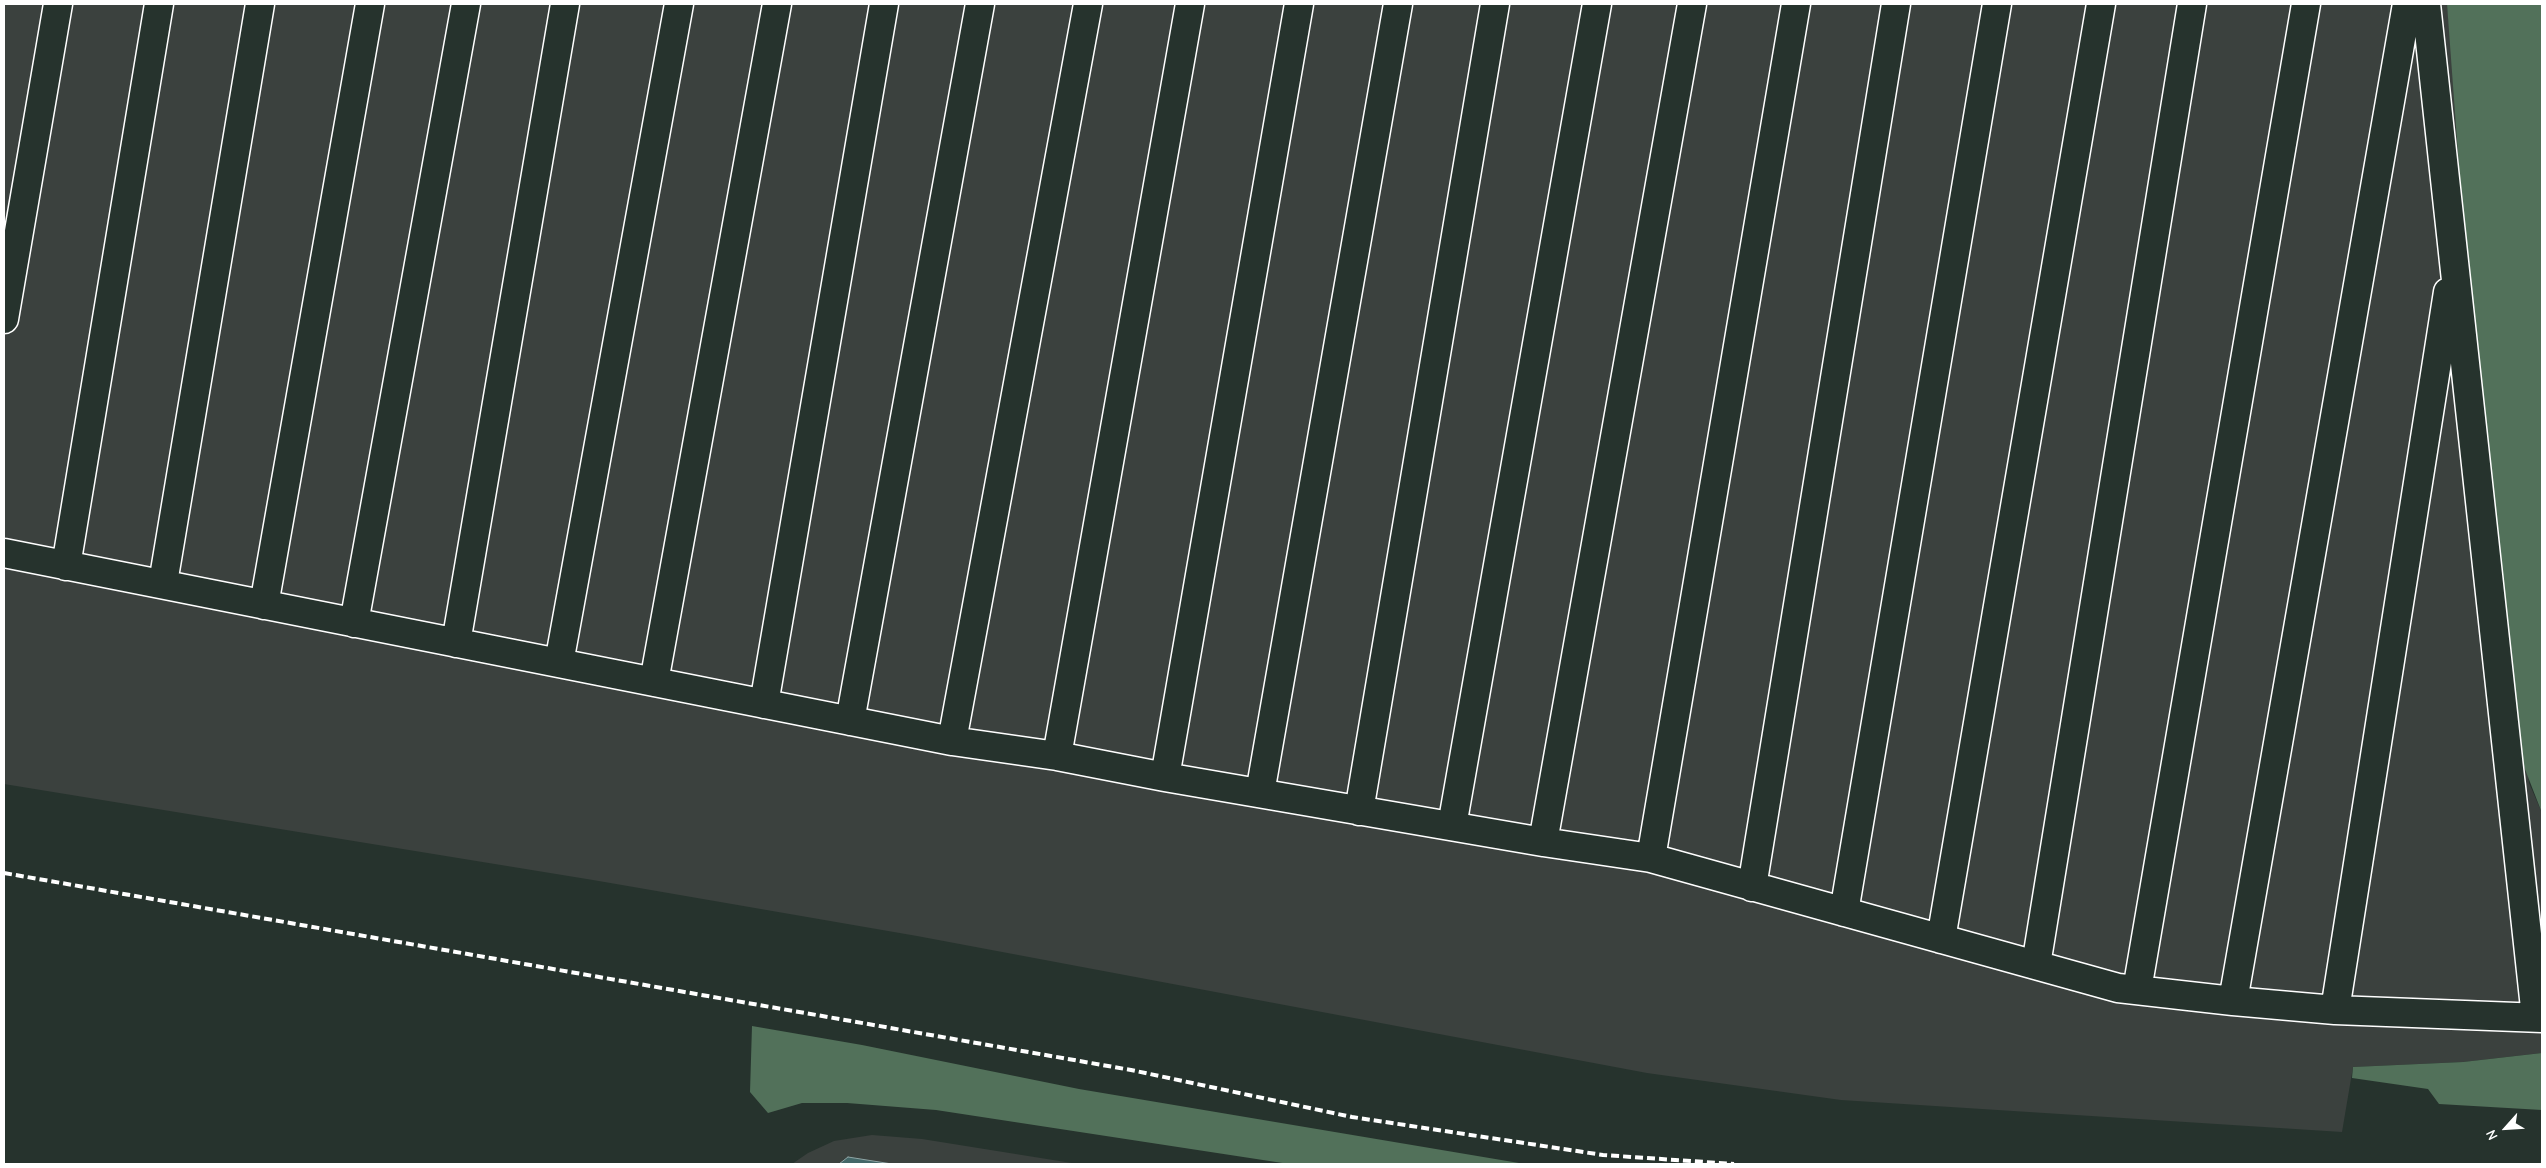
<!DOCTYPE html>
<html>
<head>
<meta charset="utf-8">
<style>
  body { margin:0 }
  #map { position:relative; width:2546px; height:1168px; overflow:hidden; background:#26332d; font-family:"Comic Neue",sans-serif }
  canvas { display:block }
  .frame { position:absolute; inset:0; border:5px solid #fff; pointer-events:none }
  .north { position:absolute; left:2481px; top:1103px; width:50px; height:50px; -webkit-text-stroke:4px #26332d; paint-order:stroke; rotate:244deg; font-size:14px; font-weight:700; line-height:20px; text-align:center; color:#fff }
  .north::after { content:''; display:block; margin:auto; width:18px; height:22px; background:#fff; clip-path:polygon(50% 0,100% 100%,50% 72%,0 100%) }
</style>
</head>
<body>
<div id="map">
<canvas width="2546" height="1168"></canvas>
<div class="frame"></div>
<div class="north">N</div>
</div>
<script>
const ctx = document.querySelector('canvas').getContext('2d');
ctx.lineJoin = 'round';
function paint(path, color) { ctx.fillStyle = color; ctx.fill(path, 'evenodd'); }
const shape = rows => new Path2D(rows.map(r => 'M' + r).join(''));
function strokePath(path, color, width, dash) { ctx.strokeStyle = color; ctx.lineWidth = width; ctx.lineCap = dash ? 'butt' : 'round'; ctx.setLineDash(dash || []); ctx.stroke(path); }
paint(shape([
  [4,4,2447,4,2529,783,2542,813,2542,1053,2463,1062,2353,1067,2342,1132,1841,1100,1647,1073,917,936,593,880,4,784],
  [872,1135,922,1139,1078,1164,792,1164,808,1153,834,1141]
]), '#3b413e');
paint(shape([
  [2447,4,2542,4,2542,813,2516,746,2473,357],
  [752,1026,862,1045,1079,1089,1525,1164,1289,1164,936,1110,847,1103,802,1103,768,1113,750,1092],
  [2542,1053,2542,1110,2439,1104,2428,1089,2352,1078,2353,1067,2463,1062]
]), '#52715a');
const water = shape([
  [848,1157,892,1164,839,1164,848,1157]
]);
paint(water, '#436768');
strokePath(water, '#8ea4a4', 1);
const minor = shape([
  [2426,4,2536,1017],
  [4,319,58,4],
  [4,553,952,741,1057,756,1165,777,1543,842,1651,858,2118,988,2233,1001,2335,1010,2542,1018],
  [66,566,159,4],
  [163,583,260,4],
  [264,605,370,4],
  [354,623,466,4],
  [456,643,565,4],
  [559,663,679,4],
  [654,682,777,4],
  [764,704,884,4],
  [850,721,980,4],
  [952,741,1088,4],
  [1057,756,1190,4],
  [1165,777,1299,4],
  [1260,793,1398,4],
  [1359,811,1495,4],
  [1452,826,1597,4],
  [1543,842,1692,4],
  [1651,858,1796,4],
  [1752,887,1896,4],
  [1844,912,1997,4],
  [1941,939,2101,4],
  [2036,965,2192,4],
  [2137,990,2306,4],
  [2233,1001,2407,4],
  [2335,1010,2448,292]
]);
strokePath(minor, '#fff', 31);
strokePath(minor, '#26332d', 28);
strokePath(shape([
  [4,873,1131,1070,1352,1117,1603,1155,1734,1164]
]), '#fff', 4, [8, 4]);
</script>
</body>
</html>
